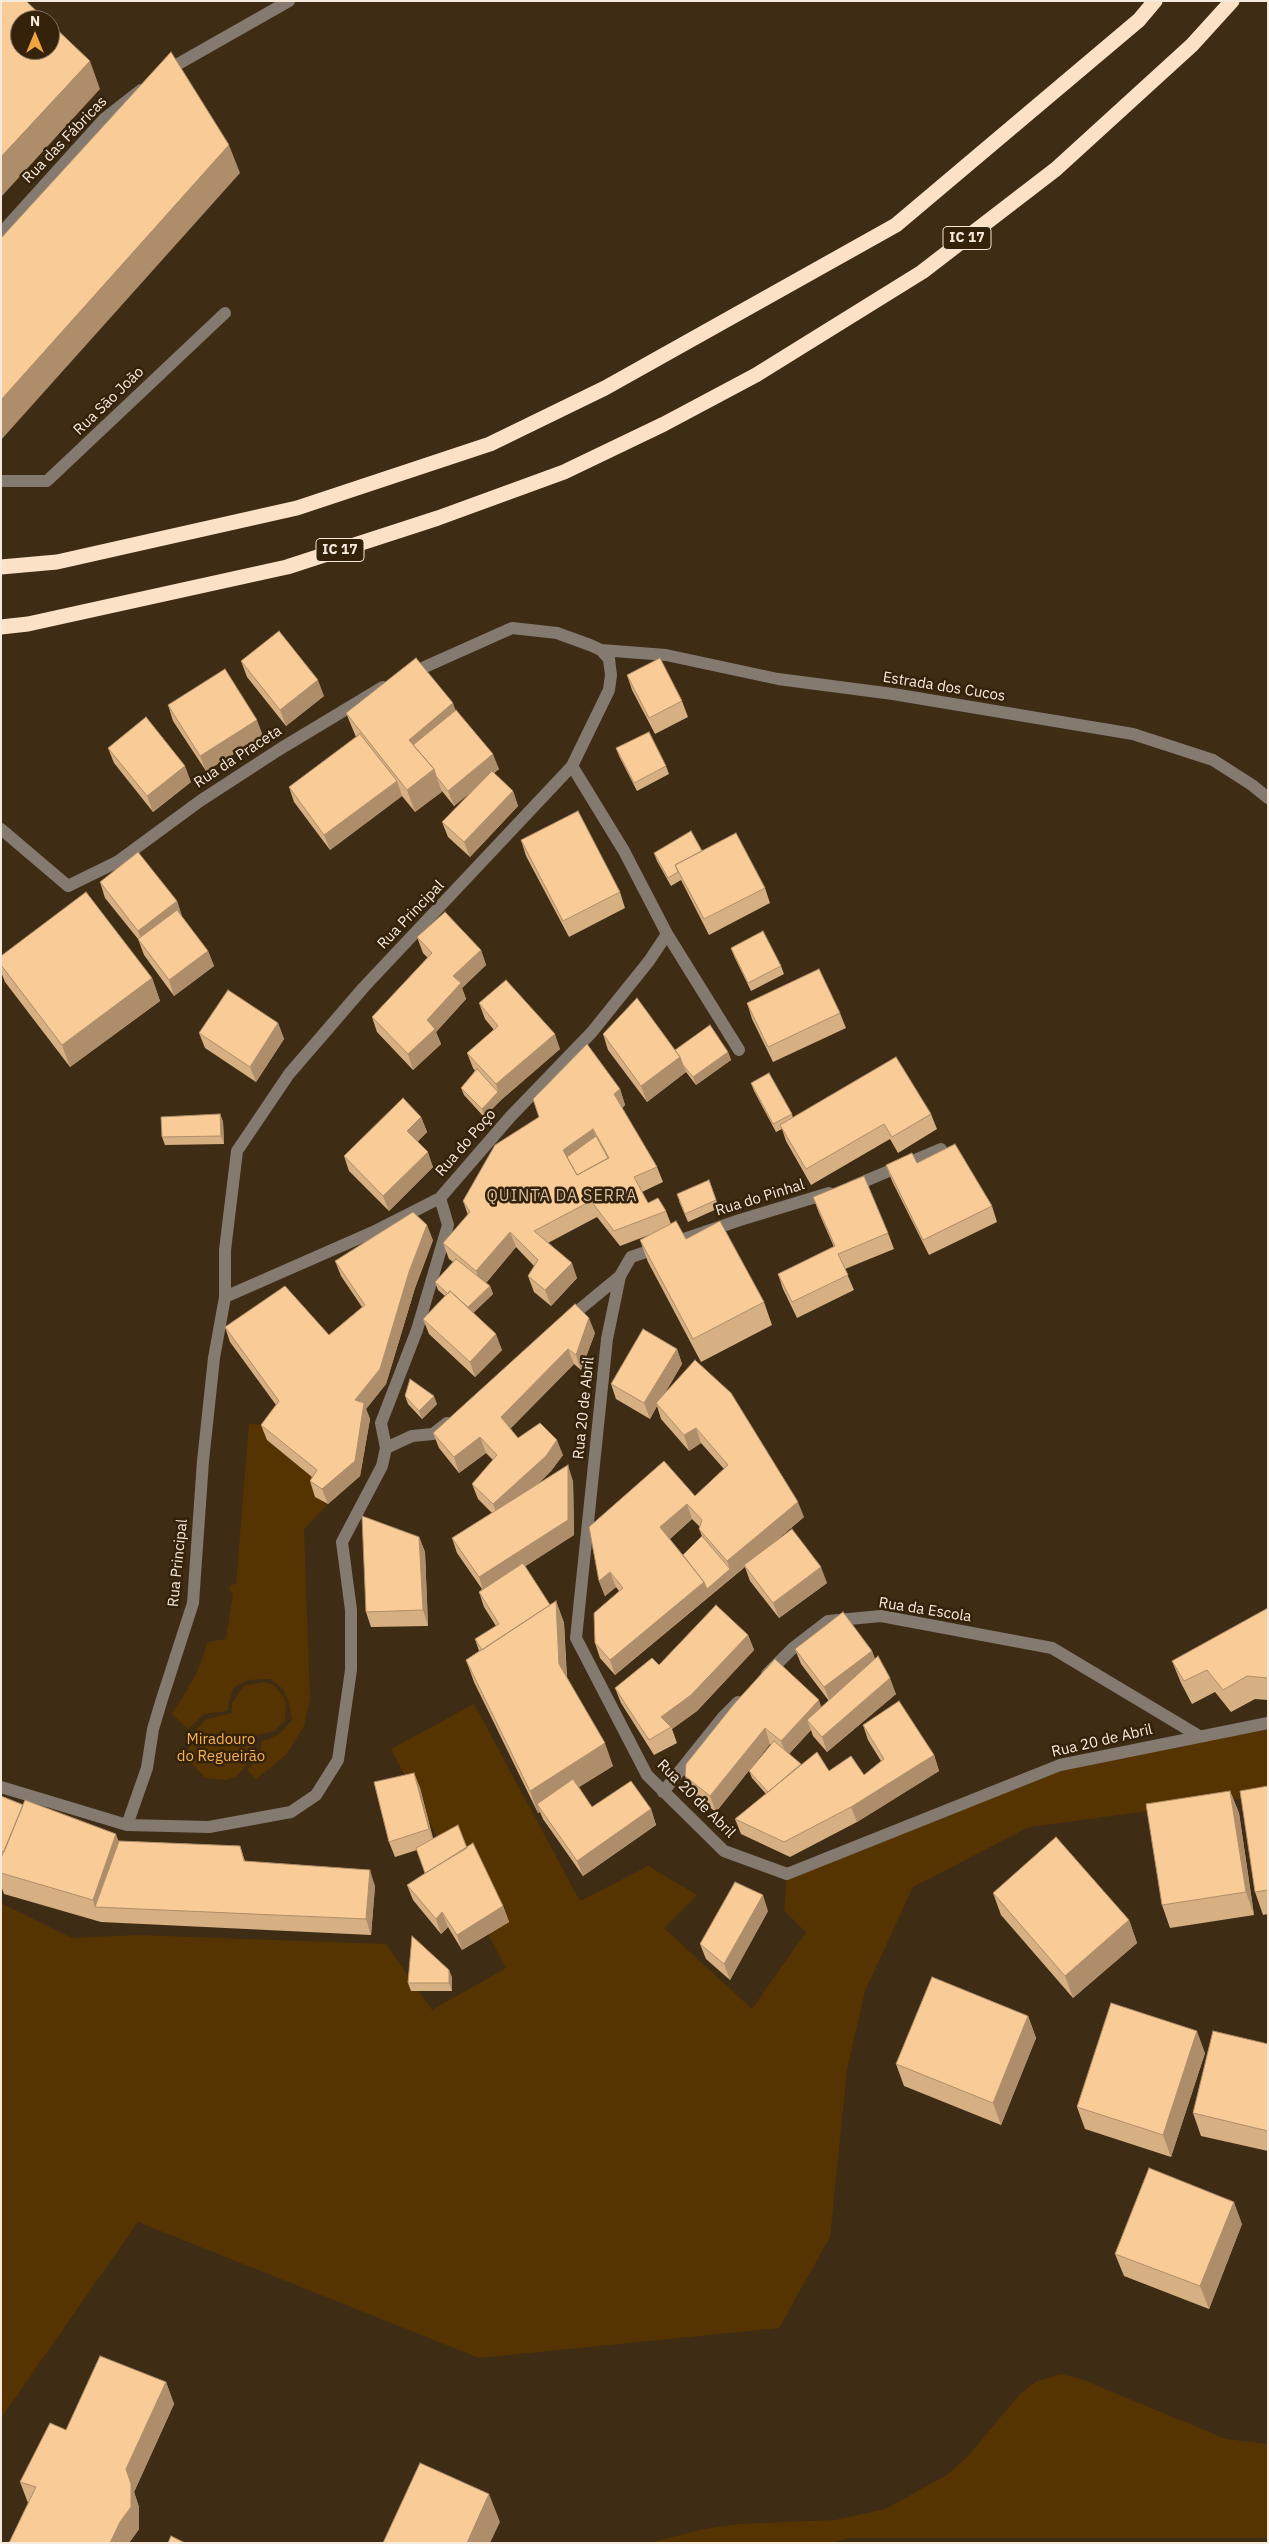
<!DOCTYPE html>
<html>
<head>
<meta charset="utf-8">
<style>
  body { margin:0 }
  #map { position:relative; width:1269px; height:2544px; overflow:hidden; background:#3e2c15; font-family:"IBM Plex Sans",sans-serif }
  canvas { display:block }
  .frame { position:absolute; inset:0; border:2px solid #f6eadd; pointer-events:none }
  .north { position:absolute; left:10px; top:10px; width:50px; height:50px; box-sizing:border-box; background:#34220b; border:1px solid #82725f; border-radius:50%; rotate:0deg; font-size:14px; font-weight:700; line-height:20px; text-align:center; color:#f6eadd }
  .north::after { content:''; display:block; margin:auto; width:18px; height:22px; background:#f1a540; clip-path:polygon(50% 0,100% 100%,50% 72%,0 100%) }
</style>
</head>
<body>
<div id="map">
<canvas width="1269" height="2544"></canvas>
<div class="frame"></div>
<div class="north">N</div>
</div>
<script>
const ctx = document.querySelector('canvas').getContext('2d');
ctx.lineJoin = 'round';
function paint(path, color) { ctx.fillStyle = color; ctx.fill(path, 'evenodd'); }
const shape = rows => new Path2D(rows.map(r => 'M' + r).join(''));
function strokePath(path, color, width, dash) { ctx.strokeStyle = color; ctx.lineWidth = width; ctx.lineCap = dash ? 'butt' : 'round'; ctx.setLineDash(dash || []); ctx.stroke(path); }
function label(font, color, halo, rows, align = 'center') {
  ctx.font = font + ' "IBM Plex Sans",sans-serif'; ctx.lineWidth = 5; ctx.setLineDash([]); ctx.textBaseline = 'middle'; ctx.strokeStyle = halo; ctx.fillStyle = color; for (const [text, x, y, turn = 0] of rows) {
    ctx.save(); ctx.translate(x, y); ctx.rotate((+turn || 0) * Math.PI / 180); ctx.textAlign = isNaN(turn) ? turn : align; if (halo) ctx.strokeText(text, 0, 0); ctx.fillText(text, 0, 0); ctx.restore();
  }
}
paint(shape([
  [270,1409,285,1417,322,1485,316,1496,328,1504,304,1529,310,1699,304,1726,286,1755,256,1779,247,1770,259,1755,262,1740,268,1740,280,1733,292,1720,289,1703,282,1688,271,1679,248,1680,233,1688,227,1711,204,1714,188,1729,172,1714,196,1675,208,1642,226,1639,233,1594,229,1589,231,1585,236,1584,249,1424,268,1425],
  [264,1682,274,1685,282,1695,286,1703,285,1720,275,1731,256,1735,251,1760,237,1776,226,1780,206,1778,191,1763,188,1743,192,1733,207,1719,232,1713,232,1703,244,1686],
  [474,1704,580,1901,648,1866,697,1895,664,1928,752,2009,806,1932,784,1910,787,1874,1060,1765,1268,1723,1268,1795,1029,1827,913,1887,865,1991,847,2070,830,2237,779,2328,479,2358,138,2222,1,2418,1,1903,72,1938,137,1935,386,1944,432,2010,506,1968,391,1749],
  [1061,2374,1081,2379,1226,2439,1268,2444,1268,2538,849,2538,832,2543,649,2543,704,2529,740,2524,835,2520,885,2509,947,2475,968,2456,1020,2394,1035,2382]
]), '#563402');
strokePath(shape([
  [164,72,289,1],
  [1,233,104,119,141,90],
  [1,481,47,481,225,313],
  [601,650,666,655,778,679,893,694,1133,734,1213,760,1252,785,1268,798],
  [572,766,624,851,667,934,739,1050],
  [1,829,68,886,117,862,200,801,280,749,383,687],
  [851,1187,941,1149],
  [620,1276,607,1339,576,1638,647,1775,724,1851,787,1874,1060,1765,1268,1723],
  [225,1297,373,1232,440,1198],
  [568,1319,620,1276,631,1257,740,1220,829,1193],
  [386,1448,412,1436,433,1434,447,1423],
  [767,1674,793,1648,828,1621,881,1616,1052,1648,1199,1736],
  [1,1787,127,1825,209,1827,291,1812,316,1795,338,1760,351,1670,351,1610,342,1542,382,1466,386,1448,381,1423,417,1330,448,1225,440,1198,511,1116,592,1032,649,961,667,934],
  [663,1792,723,1717,738,1702],
  [127,1825,147,1768,153,1729,162,1699,193,1603,203,1461,214,1358,225,1297,225,1250,237,1151,289,1074,364,987,572,766,609,690,611,675,609,659,601,650,590,645,557,633,512,628,409,674]
]), '#847a70', 12);
strokePath(shape([
  [1,567,57,562,297,508,490,444,605,388,896,225,1139,20,1155,1],
  [1,627,28,624,287,567,438,518,564,472,664,424,756,375,922,272,1056,169,1192,45,1232,1]
]), '#fbe2c7', 15);
paint(shape([
  [241,661,324,696,286,726,247,677],
  [627,675,682,701,688,717,655,734,632,690],
  [168,705,263,736,206,771,173,721],
  [456,710,499,769,494,773,513,791,518,806,470,857,448,837,442,822,472,791,454,806,442,791,415,812,402,796,330,850,294,802,289,787,356,737,346,713],
  [108,748,191,782,153,812,114,763],
  [616,748,666,766,669,774,637,791,619,756],
  [521,840,620,892,625,908,569,937,526,856],
  [702,851,765,888,770,903,709,935,681,880,671,886,657,861,654,853],
  [100,882,177,901,182,917,208,951,214,966,174,996,144,955,138,939,105,898],
  [417,937,481,950,486,965,462,988,466,999,436,1032,441,1044,413,1070,377,1032,372,1017,428,958,423,953],
  [731,948,781,966,784,974,751,991,734,956],
  [1,956,152,978,160,1001,70,1067,5,982,1,972],
  [479,1003,560,1049,501,1100,484,1117,464,1095,461,1088,475,1071,473,1068,467,1053,494,1030,485,1019],
  [747,1003,840,1013,846,1028,773,1062,752,1019],
  [278,1023,284,1039,256,1082,205,1048,199,1033],
  [603,1034,675,1050,728,1052,731,1060,696,1085,686,1072,647,1102,608,1050],
  [751,1083,792,1114,793,1118,931,1114,937,1129,898,1153,890,1139,811,1185,786,1141,782,1129,776,1132,754,1091],
  [620,1089,625,1105,622,1108,657,1167,663,1182,642,1192,648,1203,666,1211,671,1224,686,1239,764,1302,772,1325,701,1362,648,1262,640,1240,649,1235,620,1246,597,1217,548,1243,577,1278,551,1306,534,1292,528,1276,534,1266,516,1247,486,1283,490,1286,493,1294,473,1313,502,1350,475,1377,429,1334,423,1319,445,1296,438,1290,435,1282,453,1262,449,1259,443,1243,468,1215,463,1201],
  [220,1114,223,1122,224,1144,165,1145,162,1137],
  [421,1117,427,1132,418,1141,433,1167,389,1211,349,1171,344,1156],
  [917,1163,992,1206,997,1222,929,1255,892,1181,886,1165],
  [709,1180,719,1208,688,1222,679,1201],
  [813,1197,888,1233,894,1249,845,1269,854,1290,797,1318,783,1289,778,1274,834,1247,819,1213],
  [433,1240,415,1288,386,1384,366,1409,370,1419,360,1476,328,1504,315,1497,310,1481,312,1477,267,1440,261,1425,276,1405,230,1342,225,1327,329,1335,362,1307,341,1276,335,1261],
  [595,1333,581,1370,574,1364,510,1429,518,1438,563,1455,551,1471,537,1485,573,1481,574,1535,525,1566,550,1605,556,1601,564,1623,567,1677,613,1766,579,1787,592,1807,651,1809,656,1825,583,1876,543,1819,540,1812,538,1813,474,1682,466,1660,479,1651,475,1639,496,1626,484,1607,479,1592,482,1589,457,1553,452,1538,492,1513,478,1499,472,1484,493,1460,486,1453,459,1473,439,1448,433,1433],
  [677,1349,682,1364,665,1393,804,1517,771,1545,827,1583,779,1618,750,1581,745,1567,615,1675,600,1658,595,1643,619,1591,616,1587,605,1596,599,1581,695,1496,724,1469,701,1443,689,1451,661,1419,657,1406,650,1419,616,1399,611,1384],
  [692,1519,700,1527,699,1529,702,1536,683,1555,670,1539],
  [405,1396,437,1404,422,1419,408,1404],
  [419,1537,425,1552,428,1626,371,1627,366,1612],
  [1268,1608,1268,1700,1255,1699,1231,1712,1215,1692,1192,1704,1181,1683,1172,1661],
  [748,1635,754,1650,697,1711,672,1729,677,1743,654,1755,621,1703,615,1688,659,1665],
  [795,1649,872,1651,875,1659,896,1694,827,1752,813,1736,811,1730,789,1754,801,1764,829,1771,864,1775,881,1761,868,1740,863,1725,934,1755,939,1771,857,1822,790,1857,741,1834,735,1819,766,1794,752,1778,749,1771,771,1745,770,1744,716,1812,690,1792,685,1776,734,1704,822,1707,829,1701,801,1664],
  [414,1773,420,1788,433,1838,467,1848,503,1906,509,1922,462,1950,448,1927,441,1934,413,1900,407,1885,425,1873,417,1850,395,1857,389,1842],
  [1268,1786,1268,1914,1263,1915,1255,1892],
  [1230,1791,1239,1813,1254,1915,1170,1928,1162,1905],
  [1,1796,119,1841,240,1846,245,1861,375,1886,371,1935,101,1922,4,1894,1,1886],
  [993,1893,1129,1920,1137,1943,1073,1998,1001,1915],
  [768,1911,730,1980,706,1959,700,1944],
  [452,1977,452,1991,411,1991,408,1983],
  [1028,2016,1036,2038,1001,2125,904,2086,896,2064],
  [1268,2044,1268,2151,1201,2136,1193,2113],
  [1205,2053,1171,2157,1085,2129,1077,2107],
  [1242,2224,1209,2309,1124,2276,1115,2254],
  [166,2382,174,2404,134,2492,139,2507,139,2529,129,2543,9,2543,28,2503,20,2482,66,2430]
]), '#d6af82');
paint(shape([
  [90,61,100,89,1,197,1,157],
  [229,145,240,173,1,440,1,400],
  [318,680,324,696,286,726,280,710],
  [453,703,461,725,421,758,409,740],
  [257,720,263,736,206,771,200,756],
  [493,754,499,769,454,806,448,791],
  [185,766,191,782,153,812,147,796],
  [434,769,442,792,415,812,407,790],
  [397,781,402,796,330,850,324,835],
  [513,791,518,806,470,857,464,842],
  [177,901,182,916,144,947,138,931],
  [481,950,486,965,462,988,466,999,436,1032,441,1044,413,1070,408,1054,453,976],
  [208,951,214,966,174,996,169,980],
  [152,978,160,1001,70,1067,62,1045],
  [278,1023,284,1039,256,1082,250,1067],
  [555,1034,560,1049,501,1100,484,1117,482,1109,498,1092,496,1084],
  [728,1052,731,1060,696,1085,693,1077],
  [680,1057,686,1072,647,1102,641,1086],
  [620,1089,625,1105,620,1110,614,1094],
  [220,1114,223,1122,224,1144,221,1136],
  [421,1117,427,1132,413,1146,407,1131],
  [593,1129,598,1144,570,1165,563,1150],
  [428,1152,433,1167,389,1211,383,1196],
  [427,1225,433,1240,415,1288,386,1384,366,1409,370,1419,360,1476,328,1504,322,1489,355,1400,409,1272],
  [510,1232,516,1247,482,1287,476,1271],
  [572,1263,577,1278,551,1306,545,1290],
  [490,1286,493,1294,468,1318,465,1310],
  [589,1318,595,1333,581,1370,576,1355],
  [496,1334,502,1350,475,1377,470,1362],
  [568,1349,574,1364,507,1432,501,1417],
  [677,1349,682,1364,658,1405,656,1403,657,1406,650,1419,644,1403],
  [434,1396,437,1404,422,1419,419,1411],
  [696,1428,701,1443,689,1451,684,1435],
  [480,1437,486,1453,459,1473,454,1457],
  [557,1440,563,1455,551,1471,499,1520,493,1504],
  [568,1465,573,1481,574,1535,484,1593,479,1577],
  [798,1502,804,1517,615,1675,610,1660,704,1582,730,1569,727,1561],
  [687,1504,692,1519,666,1542,660,1527],
  [419,1537,425,1552,428,1626,423,1610],
  [821,1567,827,1583,779,1618,773,1603],
  [610,1572,616,1587,605,1596,599,1581],
  [556,1601,564,1623,567,1686,559,1664],
  [748,1635,754,1650,697,1711,672,1729,671,1727,661,1717],
  [872,1651,877,1666,830,1702,824,1687],
  [890,1678,896,1694,827,1752,822,1737],
  [819,1700,824,1715,807,1720,811,1730,787,1756,781,1741],
  [765,1728,770,1744,716,1812,710,1796],
  [605,1743,613,1766,542,1810,537,1804,540,1812,538,1813,530,1791],
  [934,1755,939,1771,857,1822,851,1807],
  [414,1773,420,1788,434,1844,429,1829],
  [1230,1791,1239,1813,1254,1915,1246,1892],
  [651,1809,656,1825,583,1876,577,1861],
  [116,1834,124,1856,95,1907,93,1900],
  [370,1870,375,1886,371,1935,366,1919],
  [763,1895,768,1911,730,1980,724,1964],
  [503,1906,509,1922,462,1950,457,1935],
  [442,1912,448,1927,441,1934,436,1919],
  [1129,1920,1137,1943,1073,1998,1065,1976],
  [449,1970,452,1977,452,1991,449,1983],
  [1028,2016,1036,2038,1001,2125,993,2103],
  [1197,2031,1205,2053,1171,2157,1163,2135],
  [1234,2202,1242,2224,1209,2309,1200,2286],
  [166,2382,174,2404,134,2492,139,2507,139,2529,129,2543,110,2543,120,2522,126,2469],
  [489,2494,500,2522,490,2543,467,2543]
]), '#ae8e6a');
const building = shape([
  [1,1,26,1,46,20,20,20,20,50,50,50,50,23,90,61,1,157,1,1],
  [171,52,229,145,1,400,1,238,171,52],
  [279,631,318,680,280,710,241,661,279,631],
  [416,658,453,703,409,740,434,769,407,790,346,713,416,658],
  [660,658,682,701,649,718,627,675,660,658],
  [225,669,257,720,200,756,168,705,225,669],
  [456,710,493,754,448,791,436,776,434,769,413,745,456,710],
  [146,717,185,766,147,796,108,748,146,717],
  [649,732,666,766,634,783,616,748,649,732],
  [360,734,397,781,324,835,289,787,360,734],
  [492,771,513,791,464,842,442,822,492,771],
  [578,811,620,892,563,921,521,840,578,811],
  [691,831,702,851,675,865,678,872,668,878,654,853,691,831],
  [736,833,765,888,704,919,675,865,736,833],
  [138,852,177,901,138,931,100,882,138,852],
  [86,892,152,978,62,1045,1,965,1,956,86,892],
  [177,910,208,951,169,980,138,939,177,910],
  [445,912,481,950,453,976,461,983,427,1020,435,1029,408,1054,372,1017,432,953,417,937,445,912],
  [763,931,781,966,748,983,731,948,763,931],
  [819,969,840,1013,768,1047,747,1003,819,969],
  [506,980,555,1034,496,1084,467,1053,498,1026,479,1003,506,980],
  [228,990,278,1023,250,1067,199,1033,228,990],
  [637,998,680,1057,641,1086,603,1034,637,998],
  [710,1025,728,1052,693,1077,683,1065,680,1057,675,1050,710,1025],
  [587,1044,620,1089,614,1094,657,1167,634,1177,648,1203,658,1198,666,1211,614,1231,591,1201,534,1231,572,1263,545,1290,528,1276,538,1260,510,1232,476,1271,443,1243,470,1212,463,1201,495,1145,539,1117,533,1099,587,1044],
  [593,1129,609,1158,577,1175,563,1150,593,1129],
  [896,1057,931,1114,892,1137,884,1124,806,1169,780,1125,896,1057],
  [477,1069,498,1092,482,1109,461,1088,477,1069],
  [769,1073,792,1114,773,1124,751,1083,769,1073],
  [403,1098,421,1117,407,1131,428,1152,383,1196,344,1156,403,1098],
  [220,1114,221,1136,162,1137,161,1117,220,1114],
  [596,1136,608,1158,577,1175,567,1157,596,1136],
  [955,1144,992,1206,923,1240,886,1165,912,1153,917,1163,955,1144],
  [864,1176,888,1233,838,1254,848,1275,792,1302,778,1274,835,1246,813,1197,864,1176],
  [709,1180,716,1200,685,1214,677,1194,709,1180],
  [413,1212,427,1225,409,1272,380,1369,355,1400,364,1403,355,1461,322,1489,310,1481,317,1470,261,1425,279,1401,225,1327,285,1286,329,1335,365,1305,335,1261,413,1212],
  [676,1221,686,1239,720,1221,764,1302,693,1339,640,1240,676,1221],
  [456,1259,490,1286,468,1307,450,1291,448,1294,435,1282,456,1259],
  [450,1291,496,1334,470,1362,423,1319,450,1291],
  [575,1304,589,1318,576,1355,568,1349,501,1417,518,1438,540,1423,557,1440,546,1456,493,1504,472,1484,497,1455,480,1437,454,1457,433,1433,575,1304],
  [643,1329,677,1349,644,1403,611,1384,643,1329],
  [695,1360,731,1393,798,1502,727,1561,699,1529,702,1520,687,1504,660,1527,704,1582,610,1660,595,1643,594,1613,623,1588,610,1572,599,1581,589,1527,664,1461,695,1496,728,1465,696,1428,684,1435,656,1403,695,1360],
  [410,1379,434,1396,419,1411,405,1396,410,1379],
  [568,1465,568,1520,479,1577,452,1538,568,1465],
  [362,1516,419,1537,423,1610,366,1612,362,1516],
  [792,1529,821,1567,773,1603,744,1565,792,1529],
  [702,1536,730,1569,707,1589,704,1582,683,1555,702,1536],
  [523,1563,550,1605,482,1650,475,1639,499,1624,479,1592,523,1563],
  [556,1601,559,1664,605,1743,530,1791,466,1660,556,1601],
  [716,1605,748,1635,691,1695,661,1717,671,1727,649,1740,615,1688,652,1658,659,1665,716,1605],
  [1268,1608,1268,1678,1247,1676,1223,1690,1207,1670,1184,1681,1172,1661,1268,1608],
  [843,1612,872,1651,824,1687,795,1649,843,1612],
  [878,1656,890,1678,822,1737,807,1720,878,1656],
  [775,1659,819,1700,781,1741,765,1728,710,1796,685,1776,686,1764,734,1704,775,1659],
  [899,1701,934,1755,851,1807,784,1842,735,1819,817,1752,829,1771,851,1756,864,1775,884,1759,863,1725,899,1701],
  [774,1741,801,1764,768,1792,749,1771,774,1741],
  [414,1773,429,1829,389,1842,374,1782,414,1773],
  [573,1779,592,1807,631,1781,651,1809,577,1861,537,1804,573,1779],
  [1268,1786,1268,1890,1255,1892,1240,1791,1268,1786],
  [1230,1791,1246,1892,1162,1905,1146,1804,1230,1791],
  [1,1796,23,1805,4,1852,1,1851,1,1796],
  [25,1800,116,1834,93,1900,1,1873,1,1858,25,1800],
  [458,1825,467,1848,425,1873,416,1848,458,1825],
  [1056,1837,1129,1920,1065,1976,993,1893,1056,1837],
  [119,1841,240,1846,244,1861,370,1870,366,1919,95,1907,119,1841],
  [473,1843,503,1906,457,1935,442,1912,436,1919,407,1885,473,1843],
  [735,1882,763,1895,724,1964,700,1944,735,1882],
  [412,1936,449,1970,449,1983,408,1983,412,1936],
  [932,1977,1028,2016,993,2103,896,2064,932,1977],
  [1111,2003,1197,2031,1163,2135,1077,2107,1111,2003],
  [1213,2031,1268,2044,1268,2131,1193,2113,1213,2031],
  [1149,2168,1234,2202,1200,2286,1115,2254,1149,2168],
  [100,2356,166,2382,126,2469,131,2484,131,2507,120,2522,110,2543,9,2543,36,2487,20,2482,50,2423,66,2430,100,2356],
  [420,2463,489,2494,467,2543,383,2543,420,2463],
  [171,2536,185,2543,168,2543,171,2536]
]);
paint(building, '#f9cb97');
strokePath(building, '#ae8e6a', 1);
for (const [x, y, w] of [
  [967,238,48],
  [340,550,48]
]) { const box = new Path2D(); box.roundRect(x - w / 2, y - 11.5, w, 23, 4); ctx.fillStyle = '#34220b'; ctx.fill(box); strokePath(box, '#f6eadd', 1); }
label('bold 14px', '#f6eadd', null, [
  ["IC 17",967,238],
  ["IC 17",340,550]
]);
label('15px', '#f6eadd', '#34220b', [
  ["Rua das Fábricas",65,140,-46],
  ["Rua São João",109,401,-44],
  ["Estrada dos Cucos",944,687,9],
  ["Rua da Praceta",238,757,-33],
  ["Rua Principal",411,915,-46],
  ["Rua do Poço",466,1143,-49],
  ["Rua do Pinhal",760,1198,-17],
  ["Rua 20 de Abril",584,1408,-84],
  ["Rua Principal",178,1563,-84],
  ["Rua da Escola",925,1610,9],
  ["Rua 20 de Abril",1102,1741,-13],
  ["Rua 20 de Abril",696,1799,45]
]);
label('15px', '#f9b156', '#34220b', [
  ["Miradouro",221,1740],
  ["do Regueirão",221,1757]
]);
ctx.letterSpacing = '1px';
label('16px', '#d4bca2', '#34220b', [
  ["QUINTA DA SERRA",562,1196]
]);
ctx.letterSpacing = '0px';
</script>
</body>
</html>
